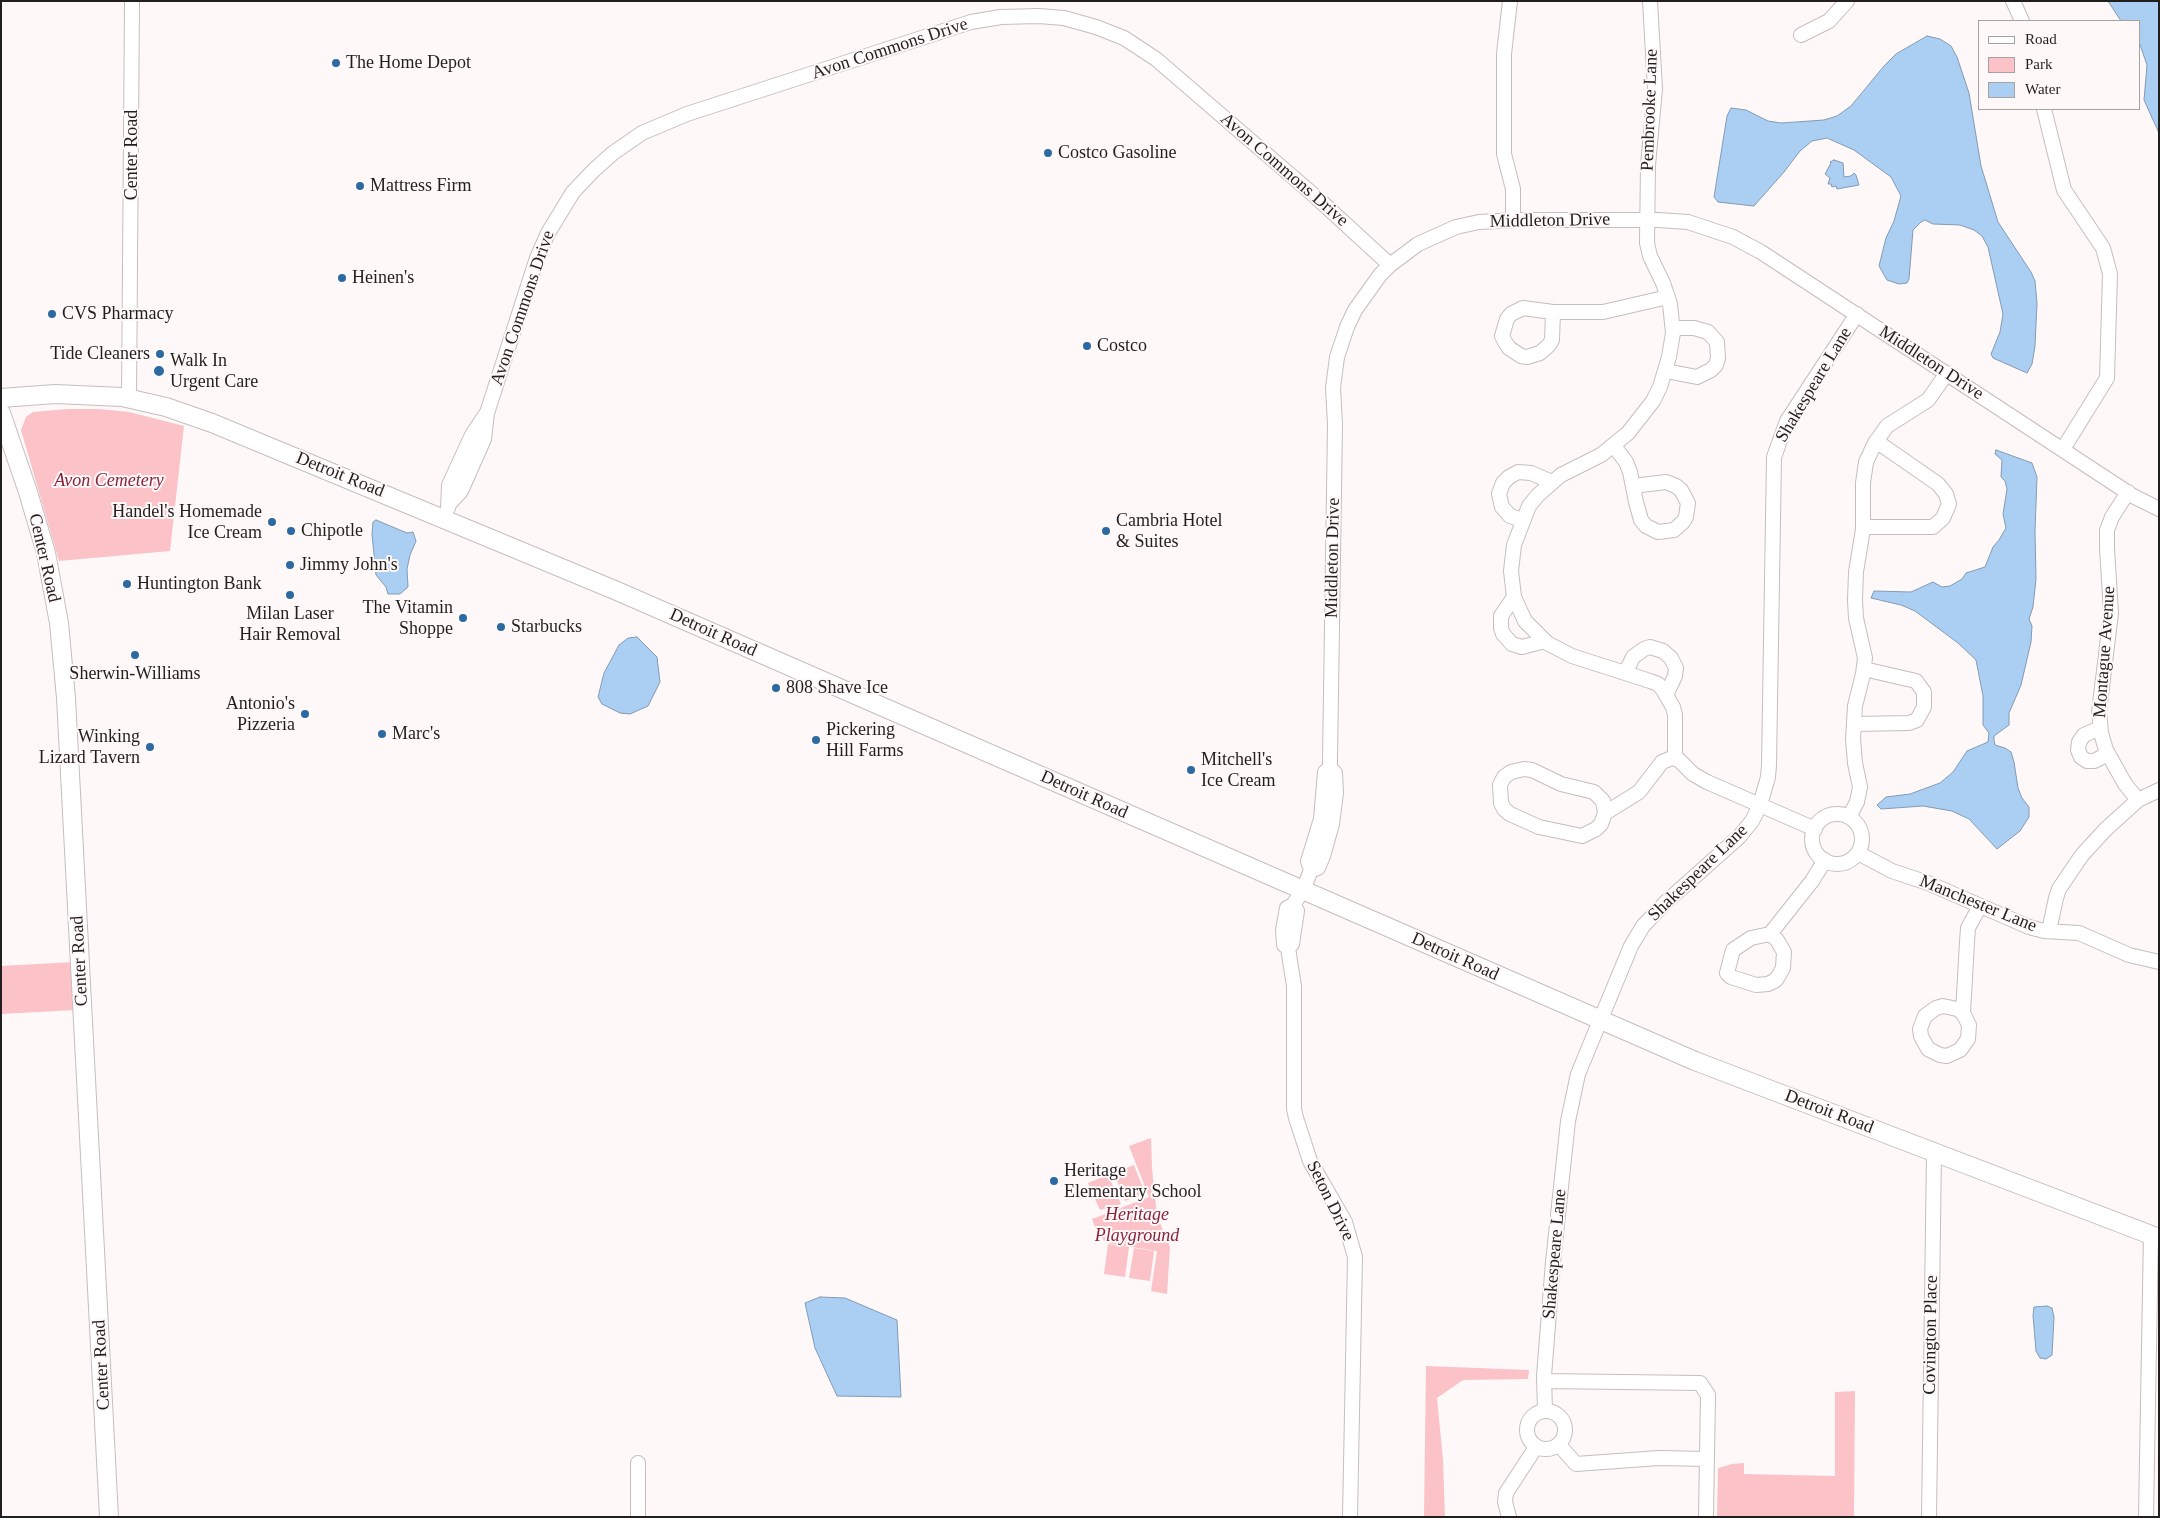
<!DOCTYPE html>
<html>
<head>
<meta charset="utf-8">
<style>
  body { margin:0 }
  #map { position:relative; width:2160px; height:1518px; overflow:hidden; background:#fef8f9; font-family:"Times New Roman",serif }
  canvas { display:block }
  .frame { position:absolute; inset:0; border:2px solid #221f1f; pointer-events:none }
  .legend { position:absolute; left:1978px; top:20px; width:162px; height:90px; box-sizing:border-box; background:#fef8f9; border:1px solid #a6a1a2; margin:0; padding:6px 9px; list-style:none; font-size:15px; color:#221f1f }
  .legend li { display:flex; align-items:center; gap:10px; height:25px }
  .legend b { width:25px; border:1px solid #a6a1a2 }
</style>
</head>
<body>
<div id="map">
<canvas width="2160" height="1518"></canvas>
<div class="frame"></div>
<ul class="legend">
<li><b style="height:6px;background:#fff"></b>Road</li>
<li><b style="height:14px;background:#fbc2c7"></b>Park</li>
<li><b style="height:14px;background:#abcff3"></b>Water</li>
</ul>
</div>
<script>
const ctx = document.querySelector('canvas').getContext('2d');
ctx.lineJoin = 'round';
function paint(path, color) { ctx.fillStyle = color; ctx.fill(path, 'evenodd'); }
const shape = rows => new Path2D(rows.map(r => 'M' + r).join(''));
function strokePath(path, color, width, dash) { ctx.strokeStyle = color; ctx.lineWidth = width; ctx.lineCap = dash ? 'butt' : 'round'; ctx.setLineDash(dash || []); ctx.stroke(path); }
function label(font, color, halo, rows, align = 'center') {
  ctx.font = font + ' "Times New Roman",serif'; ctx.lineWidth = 4; ctx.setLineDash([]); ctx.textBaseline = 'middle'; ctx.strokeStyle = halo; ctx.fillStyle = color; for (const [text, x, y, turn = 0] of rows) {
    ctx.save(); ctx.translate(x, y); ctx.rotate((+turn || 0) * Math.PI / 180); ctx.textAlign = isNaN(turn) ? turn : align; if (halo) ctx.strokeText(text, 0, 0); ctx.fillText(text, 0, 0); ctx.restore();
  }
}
paint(shape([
  [68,409,99,409,129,412,184,426,170,551,59,561,21,430,26,417,33,412],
  [74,962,76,1010,1,1014,1,966],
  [1151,1138,1152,1168,1157,1216,1170,1247,1167,1294,1151,1291,1157,1251,1106,1243,1096,1230,1092,1219,1149,1197,1129,1146],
  [1134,1165,1145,1193,1125,1201,1114,1173],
  [1108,1175,1121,1204,1100,1210,1088,1183],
  [1108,1244,1129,1247,1125,1277,1104,1274],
  [1134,1248,1154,1251,1150,1281,1129,1278],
  [1426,1366,1529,1370,1528,1379,1463,1380,1437,1398,1443,1460,1445,1517,1424,1517],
  [1855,1391,1854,1517,1717,1517,1718,1468,1732,1464,1744,1463,1744,1474,1835,1476,1835,1392]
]), '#fbc2c7');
const water = shape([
  [2108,1,2159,1,2159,133,2144,100,2147,65,2139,42,2139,21,2121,21,2108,1],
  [1927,36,1940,39,1951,46,1957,57,1969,93,1981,166,1998,222,2031,272,2035,281,2037,303,2035,346,2032,364,2027,373,1993,358,1991,354,2000,332,2003,314,1988,247,1982,236,1974,230,1960,225,1933,224,1925,220,1921,222,1913,230,1909,279,1907,283,1899,284,1887,280,1879,266,1886,238,1894,221,1901,196,1891,177,1854,150,1827,138,1812,141,1800,151,1784,172,1754,206,1718,202,1714,197,1727,116,1731,108,1746,110,1768,121,1781,123,1824,120,1837,116,1851,106,1884,66,1896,54,1927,36],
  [1834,160,1843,163,1844,177,1851,176,1854,173,1856,175,1859,185,1837,189,1836,186,1832,187,1831,184,1828,184,1830,178,1825,174,1831,163,1830,162,1834,160],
  [1996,450,2032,463,2037,477,2035,531,2036,579,2033,607,2029,619,2032,626,2031,642,2021,685,2009,713,2009,725,1994,736,1994,740,1995,745,2005,748,2011,752,2014,762,2018,788,2022,798,2029,807,2029,817,2020,831,1997,849,1969,819,1952,811,1923,806,1881,809,1877,805,1886,797,1910,794,1940,783,1953,772,1967,751,1988,742,1989,733,1983,725,1983,696,1976,660,1958,643,1915,611,1901,605,1871,598,1874,591,1911,592,1933,582,1942,587,1950,586,1962,579,1966,573,1985,567,1993,547,1999,540,2006,528,2003,514,2007,489,2005,481,2001,477,2002,460,1995,454,1996,450],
  [376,520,407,533,413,532,416,541,410,555,407,569,408,587,400,594,388,594,386,587,376,575,372,534,373,522,376,520],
  [637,637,657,657,660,682,648,706,630,714,620,713,602,704,598,697,604,673,619,645,628,638,637,637],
  [820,1297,845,1298,897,1320,901,1397,837,1396,815,1348,805,1303,820,1297],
  [2047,1306,2052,1308,2054,1317,2052,1355,2046,1359,2040,1358,2036,1351,2033,1315,2034,1307,2047,1306]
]);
paint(water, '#abcff3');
strokePath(water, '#829ab3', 1);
const minor = shape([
  [1510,1,1504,54,1504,154,1513,189,1513,220],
  [1650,1,1655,89,1648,165,1647,243,1650,256,1663,283,1670,304,1673,333,1669,357,1660,387,1653,401,1628,433,1601,455,1561,475,1538,495,1529,506,1514,545,1511,571,1514,597,1525,621,1547,643,1572,656,1650,681,1658,684,1663,690,1673,707,1675,715,1675,759],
  [2013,1,2022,21],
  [1801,35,1829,21,1847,1],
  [2044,109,2064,190,2103,248,2110,274,2107,378,2063,449],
  [1553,312,1552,340,1549,345,1540,353,1527,357,1521,356,1509,348,1505,342,1502,336,1507,319,1511,314,1523,308,1553,312,1603,312,1668,297],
  [1666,371,1697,377,1711,370,1716,365,1718,358,1717,342,1708,332,1694,328,1673,328],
  [129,398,132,1],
  [1614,446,1626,462,1630,472,1636,502,1641,520,1646,526,1658,532,1674,530,1683,522,1686,517,1688,503,1681,490,1676,486,1666,482,1633,486],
  [2128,492,2112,517,2107,530,2107,548,2111,613,2099,712,2101,733,2106,750,2125,784,2138,800],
  [449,504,461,491,484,439,487,413,537,258,548,233,573,192,594,170,613,153,642,133,687,114,971,22,1001,17,1039,16,1064,18,1096,27,1124,38,1156,59,1316,197,1390,265],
  [448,508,449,485,472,435,486,414],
  [1522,520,1510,516,1502,507,1499,494,1503,483,1509,477,1518,472,1531,473,1552,482],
  [1863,527,1933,527,1943,518,1949,504,1946,494,1938,484,1876,441],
  [1514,597,1501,616,1501,628,1503,634,1512,644,1522,647,1545,641],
  [1626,672,1633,657,1644,649,1650,647,1663,651,1671,658,1676,668,1675,676,1666,695],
  [1854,724,1909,723,1917,720,1924,707,1924,692,1916,681,1864,669],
  [2100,728,2084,735,2079,742,2078,750,2081,757,2087,761,2094,761,2108,754],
  [1330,768,1325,772,1321,819,1308,861,1311,870,1318,868,1323,856,1332,824,1336,793,1335,773,1330,768,1330,760,1335,424,1333,388,1337,357,1347,327,1355,310,1380,275,1390,265,1418,244,1456,227,1479,222,1517,220,1658,220,1688,222,1733,237,1761,252,2133,496,2159,509],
  [1605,813,1603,801,1594,792,1561,784,1532,770,1524,769,1511,772,1504,777,1500,785,1501,803,1504,809,1510,814,1539,827,1582,836,1596,829,1601,824,1605,813,1639,792,1662,762,1672,758,1679,760,1693,774,1707,782,1815,829],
  '1812 839a25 25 0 1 1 50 0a25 25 0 1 1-50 0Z',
  [1849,817,1857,802,1860,787,1855,763,1853,739,1855,706,1863,674,1865,658,1856,618,1855,600,1856,572,1863,529,1863,483,1866,462,1875,443,1887,426,1928,400,1947,373],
  [1858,853,1892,871,1928,883,2029,927,2044,931,2079,933,2129,955,2159,962],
  [1293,905,1297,911,1292,944,1288,948,1284,945,1283,930,1287,908,1293,905,1303,890,1311,870],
  [2049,931,2056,898,2059,889,2082,855,2106,829,2138,800,2159,790],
  [1770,934,1777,940,1784,952,1783,968,1776,980,1768,984,1756,985,1731,977,1727,973,1733,950,1751,938,1770,934],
  [1770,934,1812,881,1825,860],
  [1288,948,1294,986,1294,1109,1296,1118,1310,1161,1345,1222,1355,1257,1350,1517],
  [1963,1013,1957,1009,1943,1006,1936,1008,1925,1016,1920,1029,1921,1036,1928,1049,1940,1055,1947,1056,1960,1050,1968,1039,1969,1025,1963,1013,1967,942,1968,928,1980,906],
  [1544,1381,1700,1383,1708,1395,1706,1517],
  '1527 1430a19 19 0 1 1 38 0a19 19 0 1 1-38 0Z',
  [1545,1411,1544,1376,1553,1262,1568,1121,1578,1074,1631,946,1643,926,1666,902,1739,837,1752,821,1760,805,1768,777,1769,765,1774,457,1787,421,1857,314],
  [1559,1445,1576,1464,1659,1458,1707,1459],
  [638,1463,638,1517],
  [1509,1517,1505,1502,1506,1493,1536,1447],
  [1929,1517,1934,1153],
  [2146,1517,2151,1234]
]);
const major = shape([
  [1,398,55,394,122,397,166,407,212,423,617,591,1695,1061,2159,1238],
  [1,413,28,492,46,553,59,623,66,698,109,1517]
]);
strokePath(minor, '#c7bdbe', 16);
strokePath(major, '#c7bdbe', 20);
strokePath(minor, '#fff', 14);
strokePath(major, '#fff', 18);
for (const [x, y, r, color] of [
  [336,63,5,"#2c6aa1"],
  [1048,153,5,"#2c6aa1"],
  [360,186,5,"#2c6aa1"],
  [342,278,5,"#2c6aa1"],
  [52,314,5,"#2c6aa1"],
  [1087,346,5,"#2c6aa1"],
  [160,354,5,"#2c6aa1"],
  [159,371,6,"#2c6aa1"],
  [272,522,5,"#2c6aa1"],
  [291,531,5,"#2c6aa1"],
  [1106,531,5,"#2c6aa1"],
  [290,565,5,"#2c6aa1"],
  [127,584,5,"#2c6aa1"],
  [290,595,5,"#2c6aa1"],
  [463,618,5,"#2c6aa1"],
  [501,627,5,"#2c6aa1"],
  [135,655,5,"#2c6aa1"],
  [776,688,5,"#2c6aa1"],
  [305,714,5,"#2c6aa1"],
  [382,734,5,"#2c6aa1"],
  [816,740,5,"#2c6aa1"],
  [150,747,5,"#2c6aa1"],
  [1191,770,5,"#2c6aa1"],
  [1054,1181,5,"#2c6aa1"]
]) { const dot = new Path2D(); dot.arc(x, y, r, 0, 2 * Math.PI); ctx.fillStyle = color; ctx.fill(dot); strokePath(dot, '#fef8f9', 2); }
label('18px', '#221f1f', '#fef8f9', [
  ["Avon Commons Drive",890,49,-18],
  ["Pembrooke Lane",1650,110,-88],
  ["Center Road",132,155,-90],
  ["Avon Commons Drive",1284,170,41],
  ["Middleton Drive",1550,221,-1],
  ["Avon Commons Drive",523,308,-71],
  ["Middleton Drive",1931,363,33],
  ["Shakespeare Lane",1814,385,-59],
  ["Detroit Road",340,475,22],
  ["Center Road",44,558,77],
  ["Middleton Drive",1333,558,-89],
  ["Detroit Road",713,633,24],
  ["Montague Avenue",2105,652,-86],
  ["Detroit Road",1084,795,24],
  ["Shakespeare Lane",1698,873,-44],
  ["Manchester Lane",1978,904,22],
  ["Detroit Road",1455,957,24],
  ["Center Road",80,961,-93],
  ["Detroit Road",1829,1112,21],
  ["Seton Drive",1330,1201,64],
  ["Shakespeare Lane",1555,1254,-85],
  ["Covington Place",1931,1335,-89],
  ["Center Road",102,1365,-93]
]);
label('18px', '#221f1f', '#fef8f9', [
  ["The Home Depot",346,63],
  ["Costco Gasoline",1058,153],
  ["Mattress Firm",370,186],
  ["Heinen's",352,278],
  ["CVS Pharmacy",62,314],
  ["Costco",1097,346],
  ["Tide Cleaners",150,354,"right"],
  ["Walk In",170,361],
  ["Urgent Care",170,382],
  ["Handel's Homemade",262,512,"right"],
  ["Ice Cream",262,533,"right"],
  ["Cambria Hotel",1116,521],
  ["& Suites",1116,542],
  ["Chipotle",301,531],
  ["Jimmy John's",300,565],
  ["Huntington Bank",137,584],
  ["The Vitamin",453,608,"right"],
  ["Shoppe",453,629,"right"],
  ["Milan Laser",290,614,"center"],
  ["Hair Removal",290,635,"center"],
  ["Starbucks",511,627],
  ["Sherwin-Williams",135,674,"center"],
  ["808 Shave Ice",786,688],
  ["Antonio's",295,704,"right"],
  ["Pizzeria",295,725,"right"],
  ["Pickering",826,730],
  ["Hill Farms",826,751],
  ["Marc's",392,734],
  ["Winking",140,737,"right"],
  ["Lizard Tavern",140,758,"right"],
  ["Mitchell's",1201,760],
  ["Ice Cream",1201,781],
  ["Heritage",1064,1171],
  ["Elementary School",1064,1192]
], 'left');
label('italic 18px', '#89243a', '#fef8f9', [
  ["Avon Cemetery",109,481],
  ["Heritage",1137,1215],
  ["Playground",1137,1236]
]);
</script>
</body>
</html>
